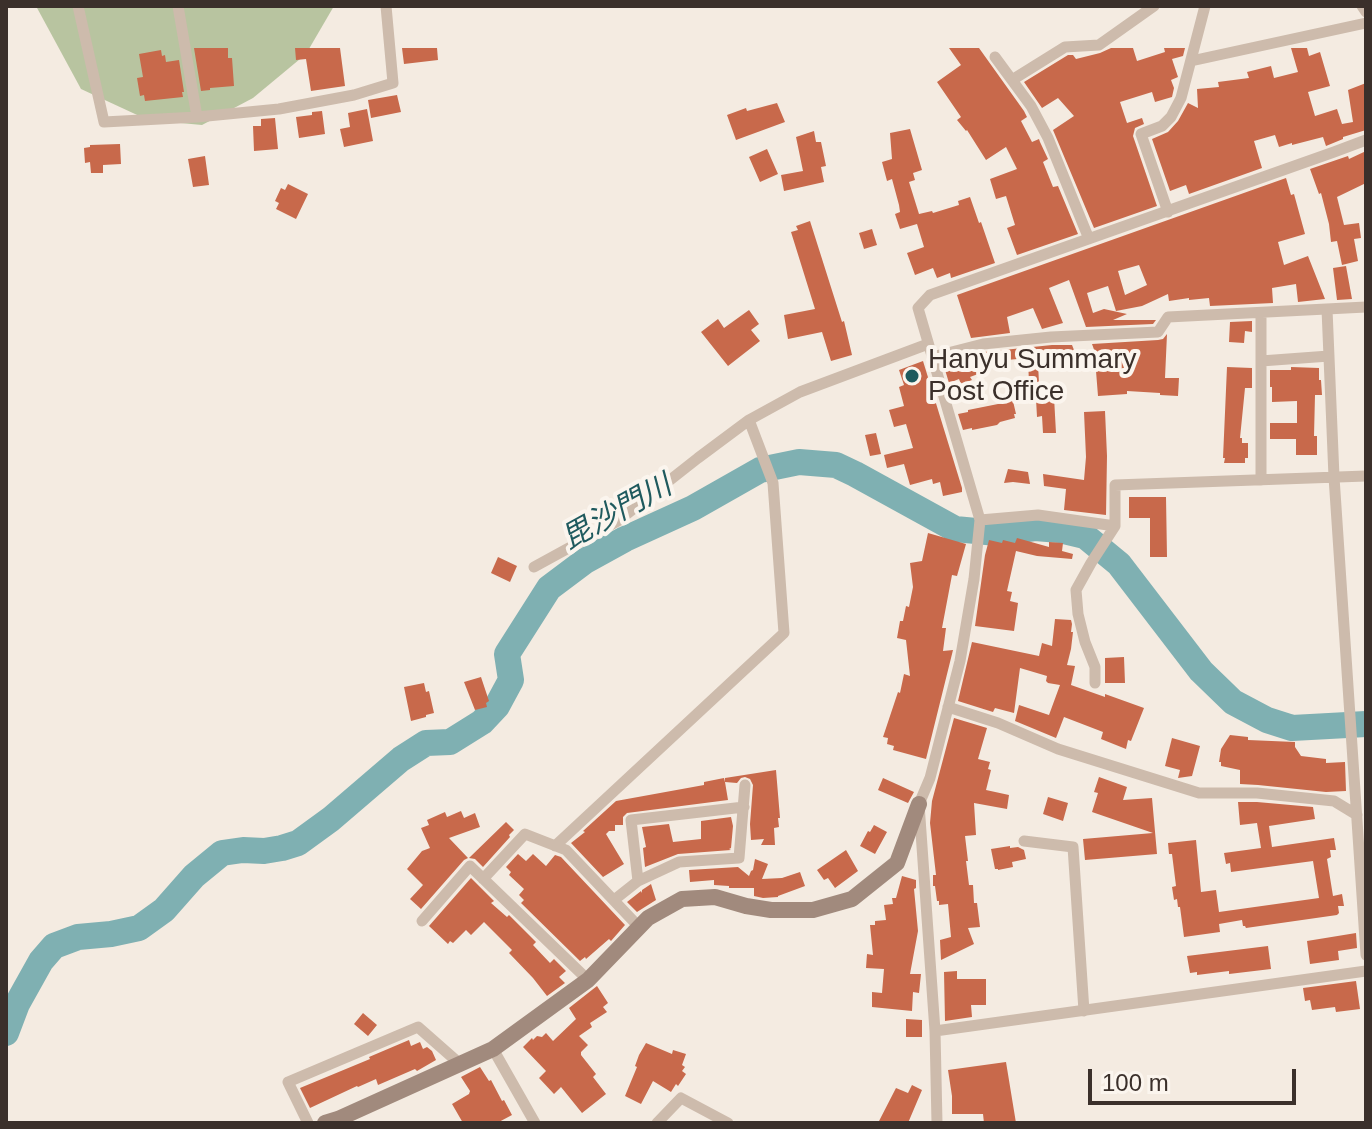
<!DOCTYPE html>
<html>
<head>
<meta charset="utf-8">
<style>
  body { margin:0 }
  #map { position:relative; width:1372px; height:1129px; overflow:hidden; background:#f4ebe1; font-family:Arial,sans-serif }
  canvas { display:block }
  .frame { position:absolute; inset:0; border:8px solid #3b302b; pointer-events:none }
  .scale { position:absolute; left:1088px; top:1069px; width:208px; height:36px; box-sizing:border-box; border:4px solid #3b302b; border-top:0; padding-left:10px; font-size:24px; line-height:28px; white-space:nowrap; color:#3b302b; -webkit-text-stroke:6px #fbf5ee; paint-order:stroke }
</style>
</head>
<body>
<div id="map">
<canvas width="1372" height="1129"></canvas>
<div class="frame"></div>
<div class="scale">100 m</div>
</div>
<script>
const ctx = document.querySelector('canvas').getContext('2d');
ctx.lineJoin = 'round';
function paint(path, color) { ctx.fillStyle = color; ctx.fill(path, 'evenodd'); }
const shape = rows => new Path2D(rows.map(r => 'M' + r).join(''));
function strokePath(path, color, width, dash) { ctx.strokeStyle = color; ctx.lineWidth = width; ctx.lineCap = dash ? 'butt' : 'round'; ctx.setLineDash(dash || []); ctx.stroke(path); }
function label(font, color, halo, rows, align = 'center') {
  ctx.font = font + ' Arial,"Noto Sans JP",sans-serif'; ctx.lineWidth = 8; ctx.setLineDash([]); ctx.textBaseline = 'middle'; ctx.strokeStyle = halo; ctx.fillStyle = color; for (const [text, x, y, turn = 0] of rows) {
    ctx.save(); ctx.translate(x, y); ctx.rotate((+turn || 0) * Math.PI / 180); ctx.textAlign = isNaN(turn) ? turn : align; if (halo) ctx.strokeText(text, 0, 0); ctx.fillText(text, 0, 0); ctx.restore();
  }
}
paint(shape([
  [36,6,334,6,306,54,253,98,202,125,148,120,81,89]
]), '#b8c4a0');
strokePath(shape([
  [6,1033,17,1004,41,961,54,946,78,937,111,934,139,928,164,910,194,876,222,853,243,850,264,851,282,848,298,843,331,819,401,759,426,743,450,742,482,722,497,706,511,680,507,654,549,588,585,561,625,539,693,508,760,470,799,462,836,465,855,474,955,529,997,533,1035,528,1060,530,1085,536,1119,564,1201,671,1233,702,1267,720,1292,728,1366,724]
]), '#7fb0b2', 26);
paint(shape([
  [194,48,228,48,228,58,232,58,234,86,210,88,210,90,201,91],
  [295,48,340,48,345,86,311,91,306,59,296,60],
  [402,48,437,48,438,60,404,64],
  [949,48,979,48,1024,111,1027,117,1021,121,1032,142,1039,139,1040,142,1048,159,1043,162,1053,187,1058,186,1078,234,1017,255,1007,228,1015,225,1006,196,996,199,990,179,1017,169,1006,147,986,160,967,130,966,131,957,120,961,117,937,82,961,65],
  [1111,48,1133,48,1137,61,1165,52,1164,48,1185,48,1183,56,1172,59,1178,77,1171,80,1174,88,1172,97,1155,102,1152,92,1120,102,1127,123,1142,118,1144,124,1135,128,1133,136,1157,206,1094,228,1053,130,1074,116,1058,98,1042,108,1024,82,1068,55,1073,55,1076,59,1100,53],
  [1291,48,1307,48,1309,56,1320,52,1330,86,1308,92,1315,116,1337,109,1342,124,1353,122,1348,90,1366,83,1366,130,1343,137,1343,139,1326,146,1323,137,1292,145,1292,143,1279,147,1275,135,1254,141,1262,168,1189,194,1186,185,1170,191,1152,139,1168,132,1178,121,1188,103,1198,108,1197,89,1219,87,1218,82,1249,78,1247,72,1271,66,1274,78,1298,72],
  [161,50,162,56,165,55,166,62,179,60,184,92,182,92,183,97,145,101,144,95,140,96,137,78,143,77,139,54],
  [397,95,401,112,371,118,368,100],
  [777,103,785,122,736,140,727,115,746,108,747,111],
  [367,109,373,141,344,147,340,129,350,127,348,113],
  [322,111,325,134,299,138,296,117,312,115,312,112],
  [275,118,278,149,254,151,253,126,261,126,261,119],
  [910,129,922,170,913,173,915,180,909,182,919,214,932,211,933,213,959,205,958,201,970,197,979,223,981,222,995,263,951,278,950,273,937,278,933,268,915,275,907,253,924,247,917,224,900,229,895,214,900,212,899,205,892,179,887,181,882,162,892,159,890,133],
  [814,131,816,142,821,142,826,166,821,167,824,182,784,191,781,175,803,171,796,137],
  [120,144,121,164,103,165,103,173,91,173,90,162,85,163,84,148,90,147,90,145],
  [767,149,778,174,760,182,749,157],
  [1366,151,1366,183,1337,197,1344,225,1359,223,1361,238,1354,239,1358,261,1342,265,1337,241,1331,242,1329,224,1321,193,1319,194,1310,169,1348,156,1349,159],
  [205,156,209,185,193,187,188,159],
  [1286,178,1291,195,1294,194,1305,234,1278,242,1284,265,1308,256,1325,299,1298,302,1296,284,1272,288,1273,303,1210,306,1209,298,1189,300,1189,298,1169,301,1168,294,1142,306,1116,311,1108,286,1087,293,1093,313,1104,309,1127,314,1113,320,1156,320,1153,324,1086,327,1069,280,1049,288,1063,323,1042,329,1033,308,1007,317,1010,333,971,338,957,295],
  [1139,265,1147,285,1125,295,1118,271],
  [288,184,308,194,296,219,276,209,279,203,275,201,281,188,285,190],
  [810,221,842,322,844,321,852,355,831,361,822,332,788,339,784,315,815,309,791,232,798,230,796,226],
  [872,229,877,245,864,249,859,233],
  [1346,266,1352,299,1337,300,1333,268],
  [749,310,759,324,751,330,760,341,728,366,701,332,718,319,724,328],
  [1252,321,1252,332,1245,331,1244,343,1229,342,1230,322],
  [1167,334,1165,378,1179,378,1178,396,1160,395,1160,393,1127,391,1127,394,1098,396,1096,371,1101,369,1092,344,1158,340,1163,339],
  [1052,345,1072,345,1080,365,1038,362,1039,384,1029,384,1028,358,975,363,978,374,970,377,972,380,961,384,959,379,949,383,943,363,984,352],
  [923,361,962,488,962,492,943,496,940,482,933,484,932,479,910,485,904,464,887,468,884,455,913,448,906,424,894,427,889,410,904,406,899,387,904,385,899,370],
  [1227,367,1252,368,1252,388,1245,388,1240,438,1242,438,1242,443,1248,443,1248,458,1245,458,1245,463,1224,463,1225,458,1223,458],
  [1291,367,1319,368,1319,380,1321,380,1322,395,1315,395,1314,436,1317,436,1317,455,1296,455,1296,439,1270,439,1270,423,1297,423,1297,401,1272,402,1272,387,1270,387,1270,370,1291,370],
  [1054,397,1056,433,1043,433,1042,416,1037,417,1036,399],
  [1013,401,1016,414,1014,414,1015,418,1000,422,997,425,972,430,972,428,963,430,958,414,968,412,968,410],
  [1105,411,1107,456,1106,515,1064,510,1066,489,1044,486,1043,474,1084,480,1086,457,1084,412],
  [876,433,881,454,870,456,865,435],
  [1008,469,1028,472,1030,484,1013,482,1004,483],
  [1129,497,1166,497,1167,557,1150,557,1150,518,1129,518],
  [928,533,966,544,957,576,952,575,942,628,946,628,943,651,953,650,926,759,893,750,894,746,887,744,888,738,883,737,898,692,900,693,904,674,910,676,906,640,897,638,900,621,903,621,906,606,909,607,913,587,910,563,922,561],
  [1017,538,1049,547,1049,542,1063,543,1062,551,1073,554,1072,559,1037,556,1016,551,1007,591,1012,592,1010,601,1018,603,1014,631,975,626,985,555,989,540,1002,543,1003,540,1015,543],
  [498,557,517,566,510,582,491,573],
  [1055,619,1071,620,1072,624,1071,632,1073,632,1071,649,1067,665,1075,666,1071,685,1105,697,1105,694,1144,708,1131,741,1128,740,1126,749,1101,739,1103,732,1064,717,1056,738,1015,721,1019,705,1049,715,1060,685,1048,683,1046,681,1047,676,1020,668,1014,713,995,708,993,712,958,701,972,642,1039,656,1042,643,1052,646],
  [1124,657,1125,683,1105,683,1105,658],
  [481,677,489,701,486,703,487,707,475,710,464,682],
  [424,683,426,692,429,691,434,713,426,715,426,717,411,721,404,687],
  [954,718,987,728,978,759,990,762,988,769,991,770,986,790,1009,795,1007,809,974,803,976,835,965,836,968,861,966,861,969,885,973,885,974,903,977,903,980,927,968,928,974,944,941,960,940,940,951,937,948,904,939,905,939,901,937,901,935,886,933,886,933,875,936,875,930,823,932,801],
  [1230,735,1248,737,1248,740,1295,742,1295,747,1301,756,1326,759,1326,763,1345,762,1346,791,1326,792,1258,785,1240,784,1240,770,1221,766,1221,762,1219,762,1221,749],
  [1172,738,1200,746,1192,776,1178,778,1180,770,1165,766],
  [776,770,780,818,778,818,779,827,774,828,775,845,761,845,764,839,751,840,750,824,753,785,750,779,745,777,741,778,737,783,725,782,728,800,627,813,623,817,623,825,615,825,615,831,609,831,606,834,624,864,603,877,571,843,585,832,583,831,616,801,704,785,704,782,724,778,725,782,725,778],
  [1099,777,1127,787,1123,800,1152,798,1157,854,1085,860,1083,839,1153,833,1092,812,1098,793,1094,792],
  [883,778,914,792,908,803,878,790],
  [1048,797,1068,803,1063,821,1043,814],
  [1238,802,1257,802,1313,807,1315,819,1269,826,1272,847,1334,838,1336,850,1330,850,1331,857,1327,859,1333,896,1342,894,1344,906,1338,906,1339,913,1337,915,1246,928,1245,926,1243,926,1242,920,1219,924,1220,932,1184,937,1180,907,1178,907,1177,899,1174,900,1172,887,1176,886,1172,854,1169,854,1168,843,1196,840,1201,892,1216,890,1219,912,1319,898,1313,861,1231,872,1230,863,1226,864,1224,853,1261,848,1257,823,1240,825],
  [461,811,464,818,475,813,480,827,449,838,468,858,464,860,421,909,410,899,423,885,407,869,422,851,430,848,421,828,429,825,427,820,445,812,447,817],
  [731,817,733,826,731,848,729,849,731,850,678,854,645,867,643,848,646,847,642,827,669,824,673,842,701,839,701,821],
  [506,822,514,830,509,835,510,837,483,867,475,859,469,858],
  [874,825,887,832,875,854,860,846,868,831,870,832],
  [1010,846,1010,848,1018,847,1024,850,1026,859,1012,862,1013,867,998,870,998,869,995,869,991,849],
  [846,850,858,871,835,888,828,878,824,880,817,870],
  [518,854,526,861,533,854,546,866,555,855,561,857,625,925,611,941,609,939,586,959,585,957,580,961,521,903,524,900,519,895,524,889,509,875,511,872,506,867],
  [755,859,768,864,762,879,782,878,800,872,805,886,778,896,778,897,763,898,754,896,754,888,729,888,729,886,714,885,714,880,690,882,689,870,738,867,749,876,751,871,753,870],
  [902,876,916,880,916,888,914,889,918,931,910,974,921,974,919,993,913,992,912,1011,872,1007,872,992,882,993,884,969,866,968,867,954,873,955,870,925,875,925,875,921,886,920,884,905,893,904,892,898,896,898],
  [471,878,494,901,491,903,507,917,509,915,536,942,533,945,550,963,554,959,566,971,559,977,565,983,547,996,533,978,509,953,512,950,484,922,471,935,466,930,453,943,450,941,448,944,429,926],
  [651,884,656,900,637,912,627,902,641,891,642,893,642,890],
  [1356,933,1357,948,1338,951,1339,960,1310,964,1307,941],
  [1268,946,1271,969,1229,974,1229,971,1197,975,1197,972,1190,973,1187,956],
  [957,971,957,979,986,979,986,1005,971,1005,972,1017,945,1021,944,972],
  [1356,981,1360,1009,1336,1012,1335,1007,1312,1010,1310,1000,1305,1001,1303,988],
  [597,986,608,1003,603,1007,607,1012,590,1023,592,1027,579,1036,588,1045,581,1052,581,1055,596,1074,593,1077,606,1094,582,1113,561,1087,554,1094,539,1078,546,1071,523,1047,532,1038,533,1040,537,1036,542,1037,546,1033,553,1041,576,1019,569,1008],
  [363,1013,377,1025,368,1036,354,1024],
  [906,1019,922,1020,922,1037,906,1037],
  [409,1040,411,1046,420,1042,423,1049,427,1047,432,1051,436,1060,417,1071,415,1069,378,1085,376,1079,358,1087,357,1086,310,1108,300,1088,370,1059,369,1057],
  [646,1043,672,1054,673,1050,686,1054,682,1065,685,1067,682,1071,686,1074,678,1086,676,1084,671,1092,653,1081,641,1104,625,1096,637,1067,635,1066,639,1055],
  [1006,1062,1016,1123,984,1123,983,1114,952,1114,952,1096,948,1070],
  [480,1067,489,1081,491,1080,502,1101,504,1100,512,1115,497,1123,463,1123,452,1104,469,1094,470,1091,461,1077],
  [912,1085,922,1090,908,1123,878,1123,896,1088,908,1093]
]), '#c8694b');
strokePath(shape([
  [78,6,104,122,197,117,279,109,354,95,393,83,386,6],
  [178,6,197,117],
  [1362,6,1366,12],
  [995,57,1031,106,1048,138,1089,239],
  [1191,61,1366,23],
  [1012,80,1065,47,1099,45,1154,6],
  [1168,212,1141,134,1162,126,1171,117,1181,98,1205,6],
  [1327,309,1334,477,1366,955],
  [932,357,983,344,1051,337,1158,332,1168,317,1366,307],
  [1261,361,1261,313],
  [1261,480,1261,361,1329,356],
  [980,520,1038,515,1115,526,1115,485,1366,476],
  [534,567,618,521,698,458,749,420,800,392,928,344],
  [1095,683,1095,667,1085,642,1078,614,1076,590,1091,563,1115,526],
  [948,707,998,723,1058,749,1199,793,1257,793,1334,801,1357,815],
  [1024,841,1073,847,1084,1011],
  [555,846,784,633,773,483,749,420],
  [483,879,525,834,566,850,639,927],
  [638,881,679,862,739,858,745,785],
  [614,900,638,881,631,820,744,807],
  [422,921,470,866,588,980],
  [935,1031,1366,971],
  [493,1049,535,1123],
  [308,1123,288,1082,418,1027,460,1064],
  [657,1123,681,1098,728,1123],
  [937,1123,935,1031,919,804,930,778,960,661,974,579,980,520,918,308,930,295,1334,152,1366,140]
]), '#cdbbac', 11);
strokePath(shape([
  [325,1123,338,1119,493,1049,588,980,648,918,682,899,715,897,746,906,771,910,813,910,852,899,897,863,919,804]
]), '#a18a7d', 16);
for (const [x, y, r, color] of [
  [912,376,8,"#1f5a5e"]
]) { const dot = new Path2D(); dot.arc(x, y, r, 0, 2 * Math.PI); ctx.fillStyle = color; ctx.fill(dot); strokePath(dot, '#fbf5ee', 3); }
label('28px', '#3b302b', '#fbf5ee', [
  ["Hanyu Summary",928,360],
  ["Post Office",928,392]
], 'left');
label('italic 30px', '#1f5a5e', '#fbf5ee', [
  ["毘沙門川",617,513,-29]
]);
</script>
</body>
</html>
